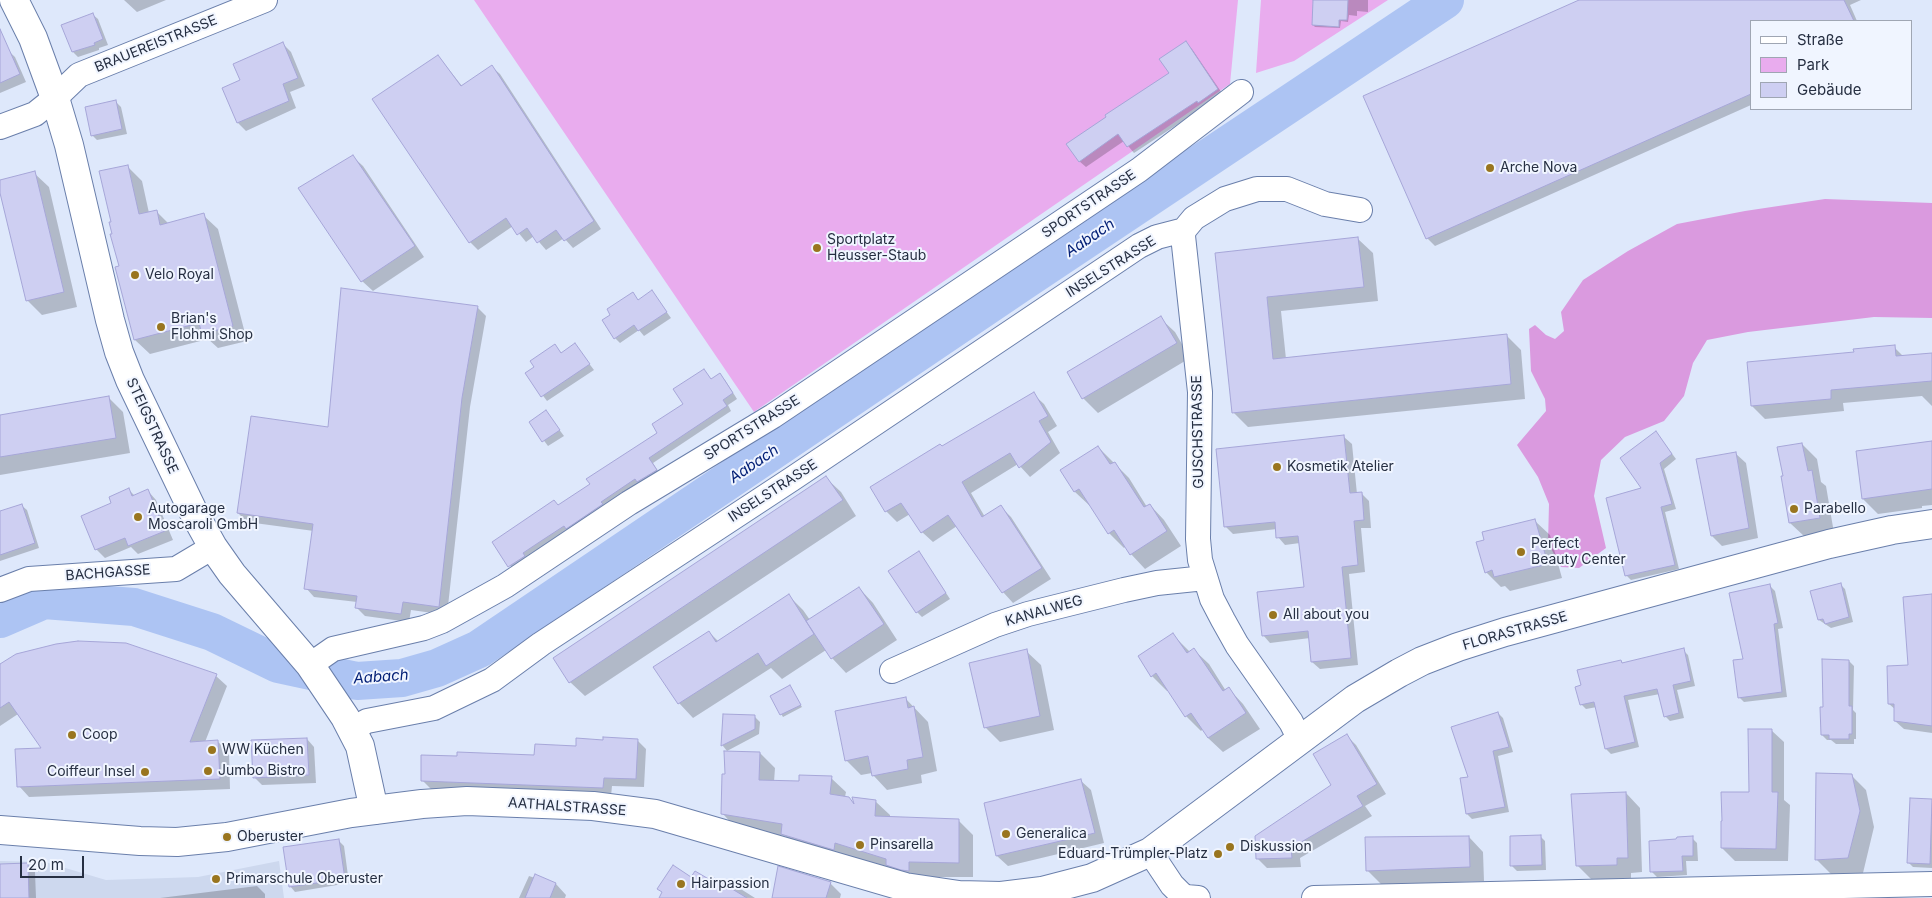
<!DOCTYPE html>
<html>
<head>
<meta charset="utf-8">
<style>
  body { margin:0 }
  #map { position:relative; width:1932px; height:898px; overflow:hidden; background:#dee8fb; font-family:Inter,sans-serif }
  canvas { display:block }
  .legend { position:absolute; left:1750px; top:20px; width:162px; height:90px; box-sizing:border-box; background:#f0f5ff; border:1px solid #9fa6b3; margin:0; padding:6px 9px; list-style:none; font-size:15px; color:#262f42 }
  .legend li { display:flex; align-items:center; gap:10px; height:25px }
  .legend b { width:25px; border:1px solid #9fa6b3 }
  .scale { position:absolute; left:20px; top:856px; width:64px; height:22px; box-sizing:border-box; border:2px solid #262f42; border-top:0; padding-left:6px; font-size:15px; line-height:18px; white-space:nowrap; color:#262f42; -webkit-text-stroke:4px #f0f5ff; paint-order:stroke }
</style>
</head>
<body>
<div id="map">
<canvas width="1932" height="898"></canvas>
<ul class="legend">
<li><b style="height:6px;background:#fff"></b>Straße</li>
<li><b style="height:14px;background:#e9acee"></b>Park</li>
<li><b style="height:14px;background:#cecff2"></b>Gebäude</li>
</ul>
<div class="scale">20 m</div>
</div>
<script>
const ctx = document.querySelector('canvas').getContext('2d');
ctx.lineJoin = 'round';
function paint(path, color) { ctx.fillStyle = color; ctx.fill(path, 'evenodd'); }
const shape = rows => new Path2D(rows.map(r => 'M' + r).join(''));
function strokePath(path, color, width, dash) { ctx.strokeStyle = color; ctx.lineWidth = width; ctx.lineCap = dash ? 'butt' : 'round'; ctx.setLineDash(dash || []); ctx.stroke(path); }
function label(font, color, halo, rows, align = 'center') {
  ctx.font = font + ' Inter,sans-serif'; ctx.lineWidth = 4; ctx.setLineDash([]); ctx.textBaseline = 'middle'; ctx.strokeStyle = halo; ctx.fillStyle = color; for (const [text, x, y, turn = 0] of rows) {
    ctx.save(); ctx.translate(x, y); ctx.rotate((+turn || 0) * Math.PI / 180); ctx.textAlign = isNaN(turn) ? turn : align; if (halo) ctx.strokeText(text, 0, 0); ctx.fillText(text, 0, 0); ctx.restore();
  }
}
paint(shape([
  [0,861,45,862,106,880,198,877,279,861,284,898,0,898]
]), '#cdd8ee');
paint(shape([
  [474,0,1238,0,1230,84,754,412],
  [1261,0,1388,0,1294,61,1256,73]
]), '#e9acee');
paint(shape([
  [1825,199,1932,203,1932,318,1874,317,1748,332,1707,340,1693,363,1684,396,1664,421,1625,437,1601,460,1594,496,1606,548,1579,568,1561,567,1548,543,1549,504,1538,477,1517,445,1546,411,1545,399,1531,371,1529,329,1535,325,1546,335,1555,339,1564,331,1561,312,1583,280,1628,251,1677,224,1745,211]
]), '#da9adf');
paint(shape([
  [124,0,166,0,137,12],
  [1314,0,1368,0,1368,12,1357,11,1357,16,1349,15,1348,22,1341,21,1340,28,1315,27,1313,25],
  [1582,0,1861,0,1850,5,1857,21,1751,21,1751,105,1435,246,1427,238],
  [92,14,98,19,108,45,99,48,99,50,78,57,73,52],
  [1186,42,1192,49,1224,96,1204,107,1134,153,1124,141,1086,167,1079,161,1171,74],
  [0,43,15,57,26,82,0,93],
  [283,44,291,52,305,86,290,92,296,108,246,131,238,123,223,89,242,81],
  [438,56,462,86,492,67,500,74,601,229,573,248,564,238,546,250,534,236,526,242,513,226,478,250,470,242],
  [116,102,121,107,127,134,97,140,92,135],
  [352,156,363,166,424,257,373,291,362,281],
  [127,166,142,181,149,213,156,211,169,224,203,215,218,229,247,341,218,348,208,339,150,354,135,340,117,268,120,267],
  [34,173,49,187,77,307,42,315,27,300,0,187,0,181],
  [1358,239,1373,253,1378,301,1281,311,1286,359,1507,336,1521,350,1525,399,1248,427,1233,412,1216,254],
  [342,289,478,308,486,316,470,407,447,615,411,610,409,622,365,616,356,607,357,602,314,597,306,588,314,531,247,522,238,513,329,429],
  [652,292,671,318,644,336,639,330,620,343,615,338,612,315,632,293,639,301],
  [1160,318,1175,332,1190,358,1098,413,1083,398],
  [555,345,562,354,575,345,594,370,547,401,526,373,535,367],
  [1894,347,1904,357,1932,354,1932,406,1922,396,1843,403,1844,411,1765,419,1752,406,1855,353],
  [704,371,712,380,720,375,725,380,737,399,728,405,731,411,653,463,661,476,514,571,493,542,559,506,592,485,659,433,685,405],
  [1033,394,1044,404,1057,426,1048,432,1060,453,1030,477,1018,464,971,493,985,517,1001,507,1011,517,1051,579,1013,603,1003,592,957,526,933,542,922,532,910,514,897,522,886,511,872,488],
  [108,397,123,412,130,453,0,475,0,416],
  [546,412,564,436,548,446,530,422],
  [1656,432,1676,459,1664,469,1676,509,1665,512,1679,569,1631,580,1626,575],
  [1344,437,1352,444,1357,494,1361,493,1369,501,1371,528,1361,528,1365,572,1349,574,1358,665,1320,669,1312,662,1310,638,1270,643,1263,635,1305,588,1300,543,1285,545,1278,537,1277,529,1233,534,1225,526],
  [1932,441,1932,505,1922,506,1922,508,1878,514,1863,499,1857,452],
  [1802,444,1817,459,1821,482,1826,486,1834,533,1805,537,1790,523,1784,477],
  [1098,447,1129,478,1147,507,1150,505,1164,520,1181,546,1145,569,1131,554,1126,546,1124,548,1109,533,1091,505,1090,506,1075,492,1062,471],
  [1735,453,1746,463,1758,538,1722,546,1712,536],
  [826,478,841,492,856,516,585,696,570,682],
  [129,490,135,496,148,491,156,500,173,540,138,554,131,547,105,558,96,549,113,504],
  [21,505,27,510,39,548,0,561,0,512],
  [1535,521,1550,535,1562,578,1510,591,1505,586,1501,587,1486,572],
  [923,558,950,599,922,617,917,612],
  [1840,584,1845,589,1853,622,1831,628,1819,620],
  [1770,586,1775,591,1783,628,1778,629,1787,697,1744,702,1739,697,1744,660],
  [859,588,873,603,897,640,846,673,832,658,826,650,782,679,771,668,693,718,679,703,709,632,719,642,789,596,803,610,810,620],
  [1932,596,1932,733,1904,729,1895,721,1896,710,1889,704,1909,666],
  [1173,635,1190,652,1194,650,1209,664,1226,691,1229,689,1243,704,1260,729,1223,752,1208,738,1203,729,1201,731,1186,716,1168,690,1167,691,1152,676,1140,657],
  [1683,650,1688,655,1695,686,1677,690,1684,718,1670,721,1665,716,1660,694,1628,700,1639,747,1611,754,1606,749,1597,707,1586,709,1581,704,1621,661,1623,664],
  [1026,651,1041,665,1054,730,1000,742,986,728,971,664],
  [1849,661,1854,666,1853,710,1856,713,1856,739,1854,739,1854,744,1836,744,1831,740,1827,740,1822,735],
  [0,666,216,676,227,686,205,742,218,742,229,752,230,789,29,797,19,786,43,749,18,714,0,726],
  [790,687,802,707,783,717,771,697],
  [905,698,928,722,937,771,921,775,922,783,887,790,873,775,872,773,861,775,846,760],
  [1498,713,1503,718,1513,752,1498,756,1509,812,1472,819,1467,814,1470,778],
  [724,715,755,717,760,722,759,734,727,751,723,746],
  [1771,730,1784,742,1784,800,1790,805,1788,861,1735,861,1722,848,1723,822,1750,793],
  [1346,735,1356,745,1386,794,1365,806,1372,816,1300,858,1301,867,1267,868,1257,858,1333,785],
  [307,739,314,747,316,783,262,785,254,777],
  [577,740,637,740,646,749,644,787,612,786,611,796,431,789,422,780,577,747],
  [760,753,775,768,774,782,800,782,831,778,846,792,845,797,849,798,855,804,875,801,890,815,890,818,958,820,973,835,973,877,923,877,923,885,798,849,785,836,737,829,723,814],
  [1851,775,1866,790,1874,827,1863,873,1831,874,1816,859],
  [1080,780,1091,790,1104,843,1008,866,997,856,985,804],
  [1626,793,1640,808,1642,872,1631,873,1631,879,1592,880,1577,865],
  [1912,800,1932,800,1932,868,1913,867,1908,862],
  [1540,836,1545,841,1546,870,1517,871,1512,866],
  [1469,837,1483,852,1484,881,1382,885,1367,870],
  [1692,838,1697,843,1698,861,1686,861,1687,875,1657,877,1652,872],
  [338,840,344,846,349,883,295,892,290,886],
  [27,864,35,872,36,898,0,898,0,865],
  [529,876,535,878,536,876,556,884,566,895,565,898,519,898],
  [692,879,712,883,733,891,736,886,755,898,660,898],
  [830,883,841,894,840,898,774,898],
  [257,886,265,894,265,898,160,898]
]), '#0003');
strokePath(shape([
  [0,619,44,600,134,607,212,632,278,664,357,681,402,678,437,668,479,649,1022,282,1445,0]
]), '#adc4f3', 38);
const building = shape([
  [1313,0,1348,0,1347,20,1339,20,1339,27,1312,25,1313,0],
  [1579,0,1844,0,1854,21,1751,21,1751,94,1426,239,1363,96,1579,0],
  [93,13,103,39,94,43,95,45,72,52,61,25,93,13],
  [0,29,20,74,0,83,0,29],
  [1186,41,1218,89,1198,103,1197,101,1127,147,1118,134,1079,162,1066,144,1106,117,1105,115,1169,73,1159,59,1186,41],
  [283,42,298,78,283,84,289,101,237,123,222,88,240,80,233,64,283,42],
  [438,55,461,86,492,65,594,221,564,241,556,230,537,243,527,228,517,235,506,218,469,243,372,99,438,55],
  [116,100,122,129,91,136,85,107,116,100],
  [353,155,415,246,361,282,298,188,353,155],
  [128,165,139,214,157,210,160,225,204,213,233,326,202,334,199,323,134,340,115,267,119,266,110,234,112,234,109,222,111,222,99,171,128,165],
  [35,171,64,292,26,301,0,193,0,180,35,171],
  [1358,237,1364,287,1267,297,1273,359,1507,334,1511,384,1232,413,1215,253,1358,237],
  [341,288,478,306,462,398,439,607,403,602,401,614,355,608,357,596,304,589,313,524,237,513,251,416,328,427,341,288],
  [652,290,667,312,638,331,634,325,614,339,602,320,610,315,607,309,633,292,638,300,652,290],
  [1161,316,1177,343,1082,399,1067,372,1161,316],
  [575,343,590,364,541,397,525,373,534,367,530,361,555,344,561,353,575,343],
  [1895,345,1896,356,1932,353,1932,381,1831,390,1831,399,1751,406,1747,362,1854,352,1853,349,1895,345],
  [704,369,711,379,720,373,733,393,723,400,727,406,649,458,657,470,637,482,635,479,601,502,603,504,566,529,564,526,541,541,523,553,525,556,508,567,492,542,554,500,558,505,590,484,586,479,657,433,652,424,683,404,673,389,704,369],
  [1034,392,1048,416,1039,421,1051,442,1019,468,1010,453,962,482,982,517,1001,505,1042,568,1002,593,948,515,921,533,901,503,885,512,870,487,940,444,942,446,1034,392],
  [109,396,116,438,0,457,0,415,109,396],
  [546,410,560,430,542,442,529,422,546,410],
  [1656,431,1672,454,1660,463,1672,504,1661,507,1675,565,1625,576,1606,498,1641,488,1620,458,1656,431],
  [1344,435,1350,493,1362,492,1364,520,1354,521,1358,565,1342,567,1351,658,1311,662,1308,631,1262,636,1257,592,1304,587,1298,536,1276,538,1275,522,1224,527,1216,449,1344,435],
  [1932,441,1932,489,1862,499,1856,451,1932,441],
  [1802,443,1808,471,1812,470,1820,518,1789,523,1781,476,1783,476,1777,447,1802,443],
  [1098,446,1110,464,1115,462,1144,507,1150,504,1167,531,1130,555,1114,530,1108,534,1079,489,1074,492,1060,470,1098,446],
  [1736,452,1749,528,1711,536,1696,459,1736,452],
  [826,476,843,500,569,683,553,658,826,476],
  [129,488,132,496,148,489,165,531,128,546,125,538,95,550,81,516,111,503,109,497,129,488],
  [22,504,35,543,0,555,0,511,22,504],
  [1535,519,1548,564,1494,577,1492,570,1485,573,1476,542,1484,540,1482,532,1535,519],
  [919,551,946,593,916,613,888,571,919,551],
  [1841,583,1849,617,1825,624,1823,619,1818,620,1810,591,1841,583],
  [1770,584,1778,623,1774,624,1782,692,1738,698,1733,660,1743,659,1729,593,1770,584],
  [859,587,884,624,831,659,806,621,859,587],
  [789,594,814,634,766,666,758,653,678,704,653,667,709,631,716,642,789,594],
  [1932,594,1932,726,1894,721,1894,704,1888,704,1887,666,1908,665,1903,597,1932,594],
  [1173,633,1187,653,1194,648,1223,691,1229,687,1246,713,1208,738,1191,713,1185,717,1156,673,1151,677,1138,656,1173,633],
  [78,641,126,643,217,674,190,742,218,740,220,779,17,787,15,749,41,748,9,702,0,708,0,664,16,654,56,644,78,641],
  [1684,648,1691,681,1673,685,1679,713,1664,717,1657,689,1624,696,1635,742,1605,749,1594,702,1580,705,1575,687,1581,685,1577,670,1621,660,1622,663,1684,648],
  [1027,649,1040,716,984,728,969,663,1027,649],
  [1822,659,1849,660,1849,706,1852,706,1852,734,1849,734,1849,739,1829,739,1829,735,1821,735,1820,707,1823,707,1822,659],
  [790,685,801,705,780,715,770,696,790,685],
  [906,697,908,708,914,706,923,757,907,760,908,769,872,776,868,756,845,761,835,711,906,697],
  [1498,712,1509,747,1493,751,1505,807,1466,814,1460,778,1468,777,1451,727,1498,712],
  [723,714,755,715,755,729,721,746,723,714],
  [1748,729,1772,729,1772,792,1778,792,1776,849,1721,848,1721,821,1722,821,1721,792,1749,792,1748,729],
  [1347,734,1377,784,1357,796,1363,806,1291,848,1292,858,1256,859,1255,836,1331,785,1313,754,1347,734],
  [603,737,638,739,636,779,604,778,603,788,421,781,421,755,457,756,457,752,534,755,535,744,576,746,576,738,603,740,603,737],
  [307,738,309,775,253,778,251,740,307,738],
  [724,751,760,752,759,780,799,781,799,775,832,776,830,794,849,797,854,804,852,797,876,800,875,816,959,819,959,863,909,862,909,871,901,870,886,865,886,859,835,843,834,850,784,835,781,834,782,824,721,814,722,774,725,774,724,751],
  [1816,773,1852,774,1860,811,1848,858,1815,860,1816,773],
  [1081,779,1095,833,996,856,984,803,1081,779],
  [1626,792,1628,858,1617,858,1617,865,1576,866,1571,794,1626,792],
  [1910,798,1932,799,1930,864,1907,863,1910,798],
  [1541,835,1542,865,1510,866,1510,836,1541,835],
  [1469,836,1470,867,1366,871,1365,837,1469,836],
  [1693,836,1693,856,1682,856,1683,871,1650,872,1649,841,1676,839,1677,837,1693,836],
  [339,839,345,879,289,887,283,847,339,839],
  [28,863,29,898,0,898,0,864,28,863],
  [673,865,691,877,695,871,712,881,714,878,747,898,659,898,662,892,657,889,673,865],
  [778,866,831,882,826,898,772,898,778,866],
  [535,874,556,883,550,898,525,898,535,874]
]);
paint(building, '#cecff2');
strokePath(building, '#a6a6d8', 1);
const minor = shape([
  [0,127,35,114,55,98,79,75,265,0],
  [0,590,29,579,176,569,213,547],
  [310,665,333,649,424,628,442,621,505,586,629,503,773,416,1139,170,1241,92],
  [892,671,995,625,1028,614,1124,590,1157,583,1205,578],
  [352,729,367,721,434,708,492,680,541,644,792,479,1139,246,1157,237,1184,230],
  [1300,740,1291,722,1237,645,1223,620,1212,599,1200,560,1198,539,1200,392,1183,236,1184,230,1194,218,1225,199,1257,189,1287,189,1325,204,1360,210],
  [1150,852,1172,885,1181,894,1186,897,1198,898],
  [1314,898,1932,884]
]);
const tertiary = shape([
  [14,0,33,38,55,98,69,145,110,320,119,352,130,380,193,511,213,547,232,574,310,665,345,717,360,746,374,810]
]);
const secondary = shape([
  [0,830,140,841,177,842,227,837,351,813,422,804,467,801,593,806,655,814,905,887,959,895,1001,896,1042,891,1092,878,1150,852,1355,699,1399,673,1422,661,1458,647,1505,632,1829,544,1892,530,1932,524]
]);
strokePath(minor, '#6a7fab', 26);
strokePath(tertiary, '#6a7fab', 30);
strokePath(secondary, '#6a7fab', 30);
strokePath(minor, '#fff', 24);
strokePath(tertiary, '#fff', 28);
strokePath(secondary, '#fff', 28);
for (const [x, y, r, color] of [
  [1490,168,5,"#99751f"],
  [817,248,5,"#99751f"],
  [135,275,5,"#99751f"],
  [161,327,5,"#99751f"],
  [1277,467,5,"#99751f"],
  [1794,509,5,"#99751f"],
  [138,517,5,"#99751f"],
  [1521,552,5,"#99751f"],
  [1273,615,5,"#99751f"],
  [72,735,5,"#99751f"],
  [212,750,5,"#99751f"],
  [208,771,5,"#99751f"],
  [145,772,5,"#99751f"],
  [1006,834,5,"#99751f"],
  [227,837,5,"#99751f"],
  [860,845,5,"#99751f"],
  [1230,847,5,"#99751f"],
  [1218,854,5,"#99751f"],
  [216,879,5,"#99751f"],
  [681,884,5,"#99751f"]
]) { const dot = new Path2D(); dot.arc(x, y, r, 0, 2 * Math.PI); ctx.fillStyle = color; ctx.fill(dot); strokePath(dot, '#f0f5ff', 2); }
label('14px', '#262f42', '#f0f5ff', [
  ["BRAUEREISTRASSE",156,44,-22],
  ["SPORTSTRASSE",1089,204,-34],
  ["INSELSTRASSE",1111,267,-32],
  ["STEIGSTRASSE",152,426,65],
  ["SPORTSTRASSE",752,428,-32],
  ["GUSCHSTRASSE",1198,432,-91],
  ["INSELSTRASSE",773,491,-33],
  ["BACHGASSE",108,573,-4],
  ["KANALWEG",1044,611,-16],
  ["FLORASTRASSE",1515,631,-16],
  ["AATHALSTRASSE",567,807,4]
]);
label('14px', '#262f42', '#f0f5ff', [
  ["Arche Nova",1500,168],
  ["Sportplatz",827,240],
  ["Heusser-Staub",827,256],
  ["Velo Royal",145,275],
  ["Brian's",171,319],
  ["Flohmi Shop",171,335],
  ["Kosmetik Atelier",1287,467],
  ["Autogarage",148,509],
  ["Moscaroli GmbH",148,525],
  ["Parabello",1804,509],
  ["Perfect",1531,544],
  ["Beauty Center",1531,560],
  ["All about you",1283,615],
  ["Coop",82,735],
  ["WW Küchen",222,750],
  ["Jumbo Bistro",218,771],
  ["Coiffeur Insel",135,772,"right"],
  ["Generalica",1016,834],
  ["Oberuster",237,837],
  ["Pinsarella",870,845],
  ["Diskussion",1240,847],
  ["Eduard-Trümpler-Platz",1208,854,"right"],
  ["Primarschule Oberuster",226,879],
  ["Hairpassion",691,884]
], 'left');
label('italic 15px', '#052177', '#f0f5ff', [
  ["Aabach",1090,238,-34],
  ["Aabach",754,464,-34],
  ["Aabach",381,677,-4]
]);
</script>
</body>
</html>
